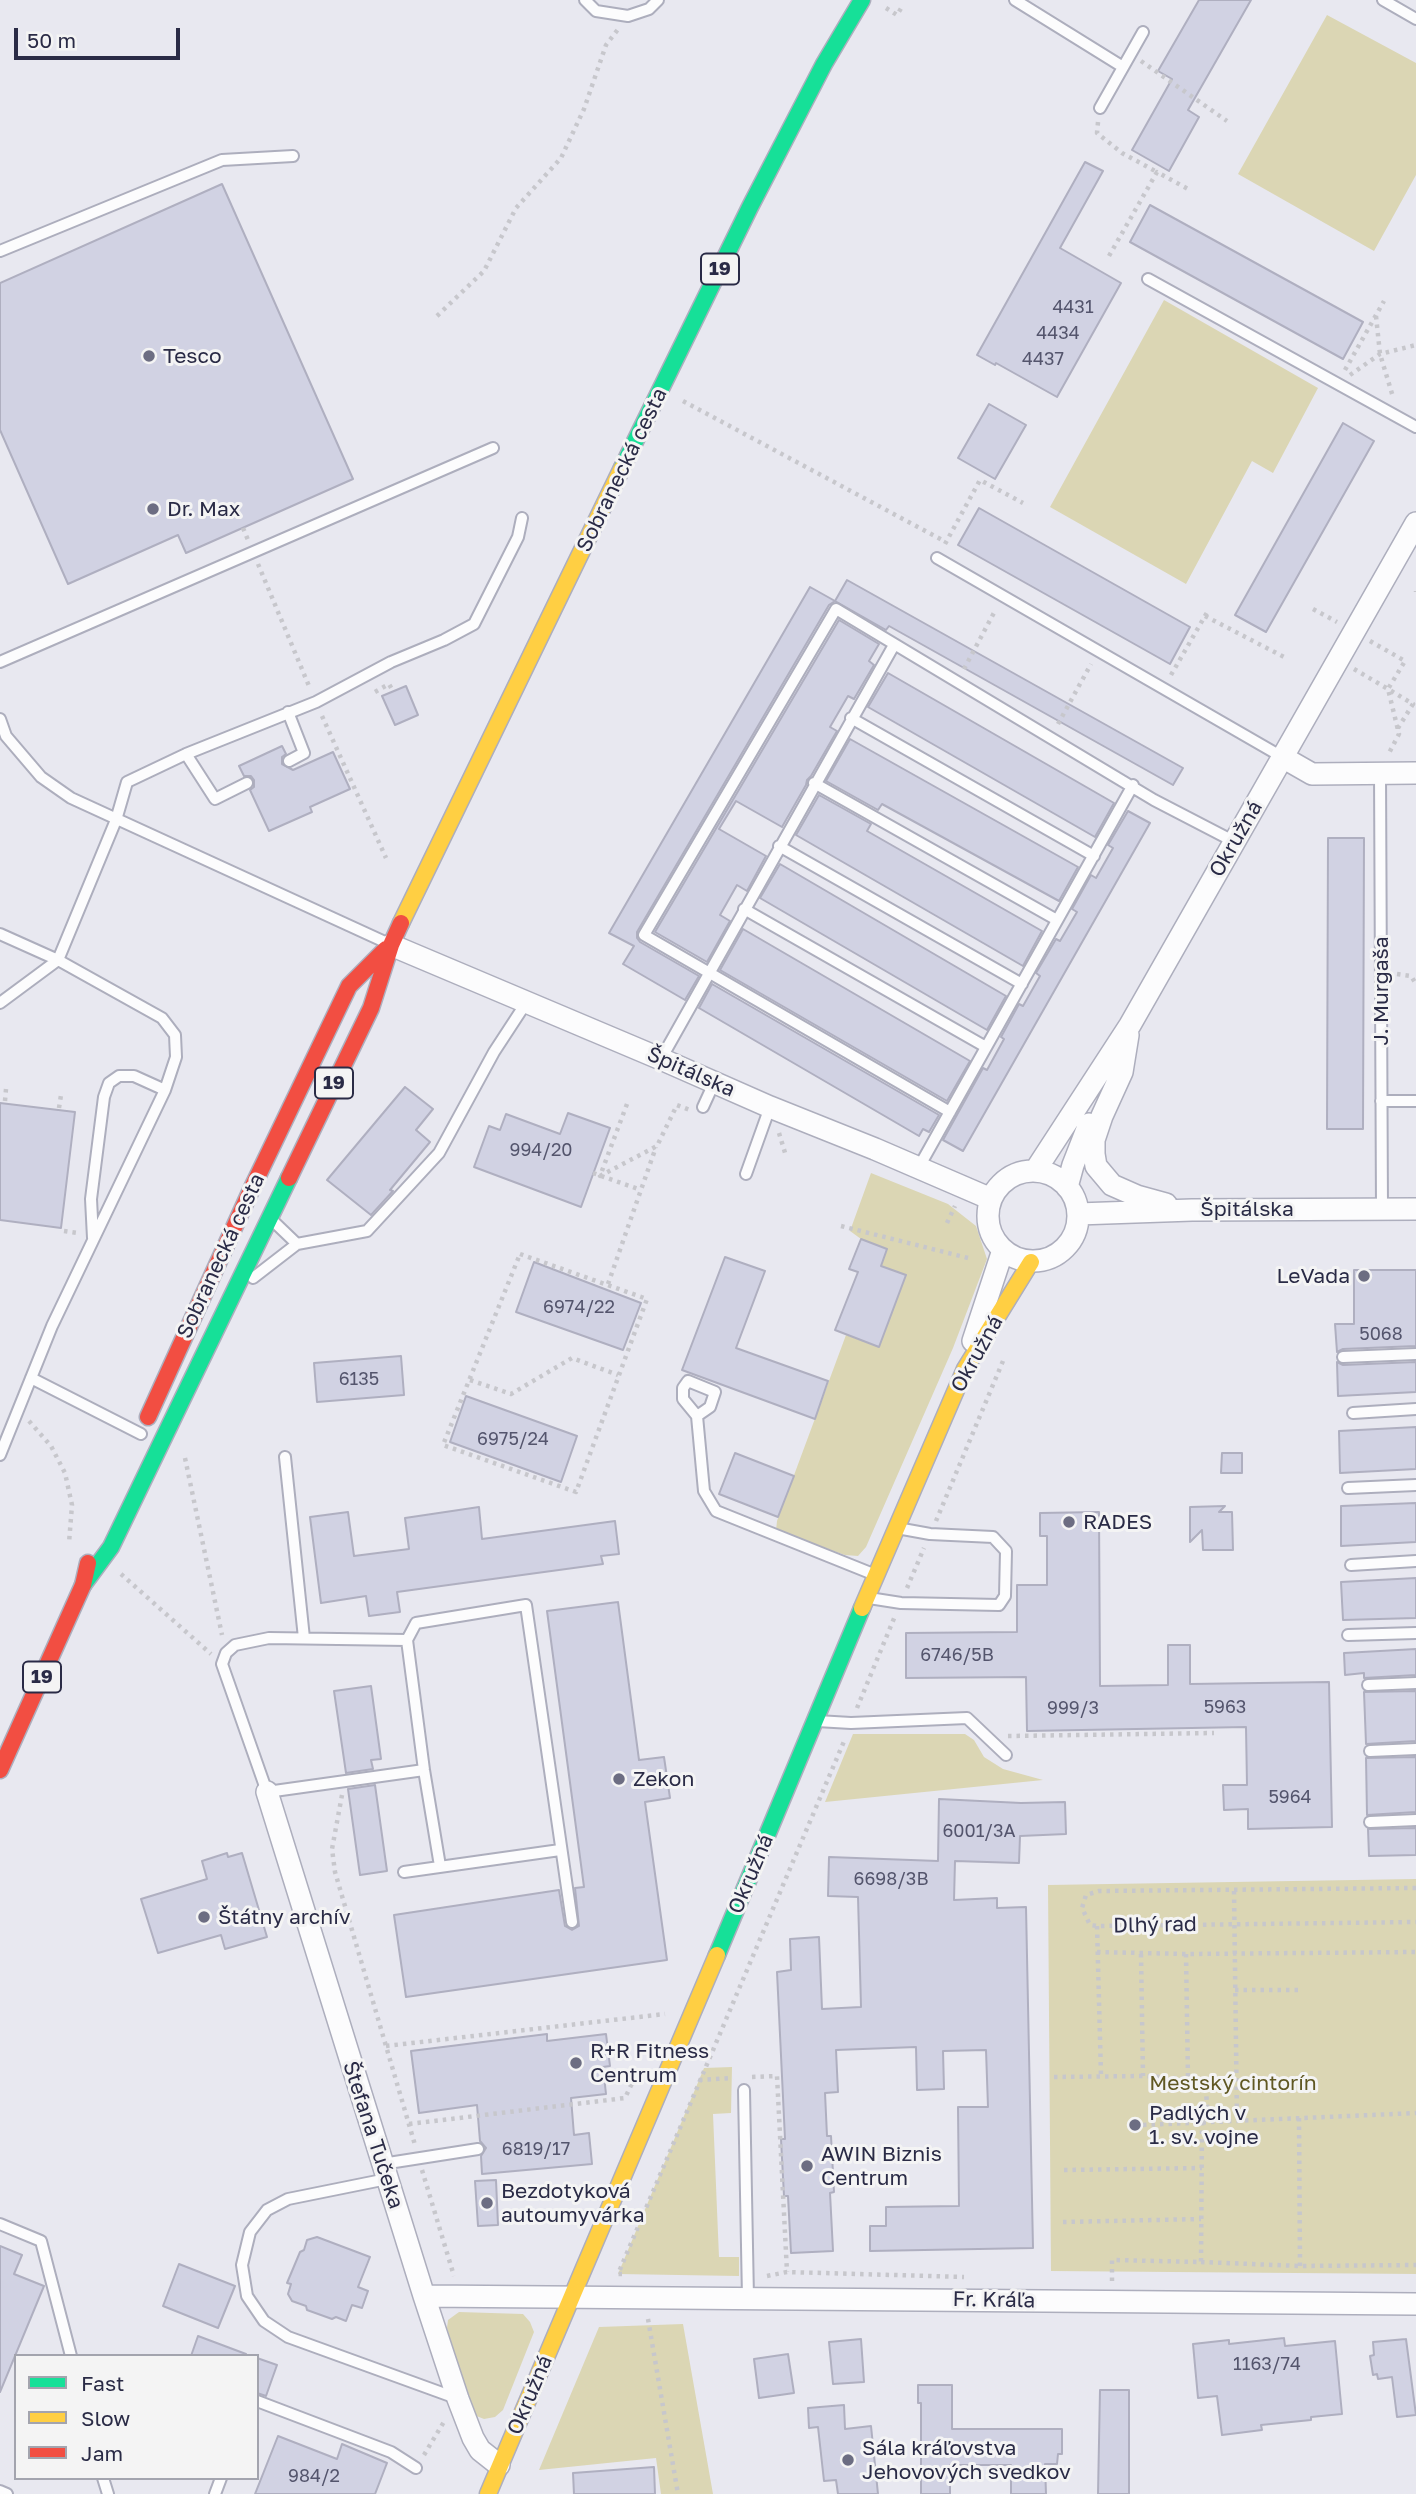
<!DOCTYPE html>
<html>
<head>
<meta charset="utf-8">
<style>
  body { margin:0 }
  #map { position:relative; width:1416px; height:2494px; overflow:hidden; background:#e8e8f0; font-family:"Golos Text",sans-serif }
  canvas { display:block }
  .legend { position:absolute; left:14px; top:2354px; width:245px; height:126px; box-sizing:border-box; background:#f4f4f4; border:2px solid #a3a4ae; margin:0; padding:9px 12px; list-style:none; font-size:21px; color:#2a2b46 }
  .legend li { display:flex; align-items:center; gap:14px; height:35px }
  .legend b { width:35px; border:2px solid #a3a4ae }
  .scale { position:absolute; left:14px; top:28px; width:166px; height:32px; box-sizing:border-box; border:4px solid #2a2b46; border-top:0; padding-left:9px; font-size:21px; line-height:24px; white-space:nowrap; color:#2a2b46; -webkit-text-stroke:5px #f4f4f4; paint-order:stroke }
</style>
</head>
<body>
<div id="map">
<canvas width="1416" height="2494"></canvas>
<ul class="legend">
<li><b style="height:9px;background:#16e098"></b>Fast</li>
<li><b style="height:9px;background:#ffcf43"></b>Slow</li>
<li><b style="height:9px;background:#f24e42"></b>Jam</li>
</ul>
<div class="scale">50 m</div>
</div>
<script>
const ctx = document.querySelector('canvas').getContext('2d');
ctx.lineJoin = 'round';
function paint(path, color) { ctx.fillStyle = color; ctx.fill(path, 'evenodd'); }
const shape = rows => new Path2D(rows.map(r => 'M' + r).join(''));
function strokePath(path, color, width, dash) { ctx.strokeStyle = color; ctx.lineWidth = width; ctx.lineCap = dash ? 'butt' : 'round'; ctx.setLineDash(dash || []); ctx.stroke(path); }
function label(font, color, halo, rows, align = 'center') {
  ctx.font = font + ' "Golos Text",sans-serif'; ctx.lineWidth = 6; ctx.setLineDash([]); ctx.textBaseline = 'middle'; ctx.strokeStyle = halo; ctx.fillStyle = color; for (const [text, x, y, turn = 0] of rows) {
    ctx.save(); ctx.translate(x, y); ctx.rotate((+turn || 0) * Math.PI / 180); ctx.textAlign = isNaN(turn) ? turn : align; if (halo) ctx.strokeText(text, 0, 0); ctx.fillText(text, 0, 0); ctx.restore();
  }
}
paint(shape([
  [1327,15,1416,63,1416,175,1374,251,1238,174],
  [1164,300,1318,388,1273,473,1252,461,1186,584,1050,507],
  [871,1173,948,1204,976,1226,987,1259,953,1348,866,1547,858,1556,845,1555,776,1531,777,1521,846,1335,879,1347,906,1276,881,1266,887,1249,861,1239,850,1231],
  [853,1734,965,1734,974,1740,984,1757,1003,1769,1043,1780,825,1802],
  [1416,1879,1416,2274,1051,2271,1048,1885],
  [732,2067,731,2113,713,2114,719,2257,739,2257,739,2276,618,2274,704,2068],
  [459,2312,523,2314,530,2322,534,2332,503,2410,495,2417,484,2419,474,2415,469,2405,447,2328,448,2320],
  [683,2324,713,2494,661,2494,656,2458,539,2470,599,2327]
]), '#dbd6b4');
const building = shape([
  [1199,0,1251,0,1188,110,1199,117,1169,171,1132,150,1172,79,1158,71,1199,0],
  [1085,162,1103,171,1060,248,1121,283,1057,397,996,363,995,365,977,355,1085,162],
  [222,184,353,479,186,553,178,535,68,584,0,430,0,283,222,184],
  [1150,205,1363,322,1343,359,1130,242,1150,205],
  [989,404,1026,425,995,479,958,458,989,404],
  [1343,423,1374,441,1266,632,1235,615,1343,423],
  [979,508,1190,627,1170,664,958,545,979,508],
  [847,580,1183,768,1173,785,889,626,886,630,835,601,847,580],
  [810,587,835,601,829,605,637,932,637,938,640,942,699,976,685,1000,623,964,634,946,609,933,810,587],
  [839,620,879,644,869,661,874,665,854,699,848,696,830,727,837,731,811,776,807,780,806,785,782,827,736,801,719,829,766,856,747,891,737,885,720,915,730,921,707,962,655,932,839,620],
  [888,673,1114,803,1095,837,868,707,888,673],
  [406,686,418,715,395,725,382,696,406,686],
  [850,739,1078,867,1059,901,882,804,878,810,826,781,850,739],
  [282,746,286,754,282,757,282,764,293,770,333,752,350,789,310,807,312,812,269,831,250,790,254,787,254,780,251,776,244,776,239,766,282,746],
  [819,795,871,824,867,831,1042,931,1023,966,796,835,819,795],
  [1128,811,1150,823,963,1151,943,1140,983,1068,987,1070,1004,1039,1001,1037,1019,1004,1023,1006,1040,976,1036,973,1056,939,1060,941,1077,912,1072,909,1091,875,1096,878,1113,848,1108,845,1128,811],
  [1328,838,1364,838,1363,1129,1327,1129,1328,838],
  [780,864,1006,996,987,1030,760,898,780,864],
  [743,929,970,1061,947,1101,720,970,743,929],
  [712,984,939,1115,929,1132,923,1129,919,1136,699,1008,712,984],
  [405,1087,433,1109,416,1130,430,1142,390,1190,393,1191,371,1215,327,1180,405,1087],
  [0,1103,75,1112,61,1228,0,1220,0,1103],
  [568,1113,610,1128,581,1207,474,1167,489,1126,500,1130,506,1114,560,1134,568,1113],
  [861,1239,887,1249,881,1266,906,1275,879,1347,835,1330,858,1272,849,1269,861,1239],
  [725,1257,765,1271,736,1348,828,1381,815,1419,682,1370,725,1257],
  [534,1262,641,1303,623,1350,516,1312,534,1262],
  [1354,1270,1416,1270,1416,1346,1343,1349,1337,1352,1335,1324,1354,1324,1354,1270],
  [401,1356,404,1395,317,1402,314,1363,401,1356],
  [1337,1362,1343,1365,1416,1362,1416,1392,1338,1396,1337,1362],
  [466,1396,577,1436,561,1482,450,1442,466,1396],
  [1416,1427,1416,1469,1340,1473,1339,1431,1416,1427],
  [735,1453,794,1476,778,1517,719,1494,735,1453],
  [1222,1453,1242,1453,1242,1473,1221,1473,1222,1453],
  [1416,1503,1416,1542,1341,1546,1341,1506,1416,1503],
  [1225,1506,1219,1512,1232,1512,1233,1550,1203,1550,1202,1530,1190,1542,1190,1507,1225,1506],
  [479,1507,482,1539,615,1521,619,1554,601,1556,603,1564,397,1592,400,1612,369,1616,366,1596,321,1603,310,1517,348,1512,354,1556,409,1549,405,1518,479,1507],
  [1099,1512,1100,1686,1168,1685,1168,1645,1190,1645,1190,1684,1329,1682,1332,1827,1248,1829,1248,1809,1224,1810,1223,1785,1247,1785,1246,1727,1027,1731,1026,1677,906,1678,906,1633,1017,1632,1017,1585,1047,1585,1047,1536,1040,1536,1040,1513,1099,1512],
  [1416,1578,1416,1618,1343,1620,1341,1582,1416,1578],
  [618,1602,639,1760,664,1757,670,1798,645,1802,667,1960,406,1997,394,1915,559,1890,565,1926,572,1930,579,1926,575,1888,584,1887,547,1611,618,1602],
  [1416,1649,1416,1675,1364,1678,1364,1673,1345,1675,1344,1653,1416,1649],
  [371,1686,381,1759,371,1760,373,1769,346,1773,334,1691,371,1686],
  [1416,1691,1416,1741,1366,1744,1364,1692,1416,1691],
  [1416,1757,1416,1812,1367,1815,1366,1758,1416,1757],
  [375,1785,387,1871,360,1875,348,1789,375,1785],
  [939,1799,1021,1803,1065,1802,1066,1834,1020,1836,1019,1863,955,1861,954,1900,997,1898,997,1908,1026,1907,1033,2248,870,2251,870,2226,886,2226,886,2207,959,2206,958,2107,988,2107,986,2050,943,2051,944,2089,917,2090,916,2047,836,2050,838,2092,825,2093,827,2136,831,2136,834,2192,830,2193,833,2251,791,2253,788,2196,784,2196,781,2139,785,2139,777,1972,791,1970,790,1939,819,1937,822,2009,861,2007,858,1897,828,1896,829,1857,938,1861,939,1799],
  [1416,1828,1416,1855,1369,1856,1368,1829,1416,1828],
  [227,1853,228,1857,242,1853,267,1937,225,1949,221,1935,158,1953,141,1899,207,1879,202,1861,227,1853],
  [547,2034,547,2041,606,2034,610,2066,603,2067,606,2094,571,2098,574,2135,589,2133,592,2164,482,2174,481,2156,486,2148,480,2141,477,2105,419,2113,411,2051,547,2034],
  [496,2180,498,2225,478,2226,475,2181,496,2180],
  [317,2237,370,2257,358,2287,368,2291,362,2308,352,2305,346,2321,336,2317,332,2319,307,2310,306,2306,292,2301,288,2294,291,2284,287,2283,300,2252,304,2250,307,2240,317,2237],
  [0,2246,22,2255,14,2274,44,2286,0,2392,0,2246],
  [179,2264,235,2286,218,2328,163,2306,179,2264],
  [198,2336,246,2354,245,2356,191,2356,198,2336],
  [1284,2338,1285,2346,1335,2341,1342,2414,1311,2417,1311,2420,1261,2425,1262,2430,1222,2435,1217,2396,1198,2398,1193,2344,1229,2340,1229,2344,1284,2338],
  [861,2339,864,2382,833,2384,829,2342,861,2339],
  [1406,2339,1416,2415,1397,2417,1392,2377,1378,2379,1377,2374,1373,2375,1370,2356,1374,2355,1373,2342,1406,2339],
  [788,2354,794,2393,759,2398,754,2359,788,2354],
  [257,2358,277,2365,266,2396,257,2393,257,2358],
  [918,2385,952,2385,952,2429,1062,2429,1062,2454,1058,2454,1057,2464,1045,2464,1046,2494,1011,2494,1011,2465,950,2465,950,2494,921,2494,921,2403,918,2403,918,2385],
  [1100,2390,1129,2390,1129,2494,1098,2494,1100,2390],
  [844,2405,845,2429,871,2426,878,2494,838,2494,836,2480,824,2481,818,2427,809,2428,808,2408,844,2405],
  [278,2436,337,2459,342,2444,387,2463,375,2494,255,2494,278,2436],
  [654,2467,655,2494,574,2494,573,2473,654,2467]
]);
paint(building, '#d1d2e3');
strokePath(building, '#afafc0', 2);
const lane = shape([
  [585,0,596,11,628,16,649,9,658,0],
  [1015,0,1123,67],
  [1383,0,1416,19],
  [1100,108,1143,32],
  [0,251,222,160,293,156],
  [1148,279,1416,427],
  [937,558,1284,758],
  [0,662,493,448],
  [288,712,304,753,289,761],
  [851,718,1094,856],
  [0,719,6,736,41,777,71,798,385,942],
  [186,754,215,799,247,783],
  [1380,773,1382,1209],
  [814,783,1057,920],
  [779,846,1022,984],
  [744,909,986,1047],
  [0,934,58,960,162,1018,175,1035,176,1057,165,1090,52,1326,0,1455],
  [0,1003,58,960,116,820,127,782,186,754,316,702,391,662,444,640,474,624,518,537,522,518],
  [661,1059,894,645],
  [1381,1101,1416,1101],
  [703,1107,714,1083],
  [950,1112,644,935,836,609,1154,800,1235,842],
  [919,1167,1133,785],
  [746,1174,770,1107],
  [272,1220,297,1244],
  [93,1238,91,1199,104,1097,109,1083,119,1076,134,1076,165,1090],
  [253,1278,297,1244,367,1231,439,1153,494,1052,526,1003],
  [1343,1357,1416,1354],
  [31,1378,141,1434],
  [1353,1413,1416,1409],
  [697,1416,710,1407,715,1392,688,1381,683,1388,683,1399,697,1416,704,1491,716,1511,873,1574],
  [285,1457,304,1638],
  [1348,1488,1416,1485],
  [1351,1565,1416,1561],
  [869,1598,901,1603,999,1605,1005,1596,1006,1551,993,1537,930,1534,897,1528],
  [1348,1635,1416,1633],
  [407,1640,424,1770,440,1866],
  [1368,1685,1416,1683],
  [817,1721,851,1723,967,1718,1006,1755],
  [1370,1751,1416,1749],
  [424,1770,267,1792,222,1664,226,1653,235,1645,269,1638,407,1640,416,1623,526,1605,572,1922],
  [1370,1822,1416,1820],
  [404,1872,560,1850],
  [744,2090,748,2298],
  [382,2164,478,2149],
  [387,2179,288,2199,267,2210,250,2232,242,2265,247,2296,264,2321,288,2337,456,2398],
  [0,2224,41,2241,71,2356],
  [257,2401,391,2452,416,2468],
  [103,2478,108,2494],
  [0,2491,7,2494],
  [215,2494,221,2478]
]);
const street = shape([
  [1284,758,1312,774,1416,773],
  [391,945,661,1059,770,1107,875,1149,991,1199],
  [1128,1035,1122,1072,1102,1116,1094,1140,1094,1154,1096,1166,1112,1185,1137,1196,1166,1204],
  [1035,1171,1130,1025,1416,523],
  '988 1216a45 45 0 1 1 90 0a45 45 0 1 1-90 0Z',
  [1067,1187,1073,1165,1089,1124],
  [1078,1214,1192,1210,1416,1209],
  [973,1341,1003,1250],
  [267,1792,424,2296,458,2399,473,2438,480,2450,499,2465],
  [424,2296,1416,2304]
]);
const fast = shape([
  [622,468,750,207,824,64,862,0],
  [83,1585,111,1547,289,1178],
  [717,1955,862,1608]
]);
const slow = shape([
  [401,923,622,468],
  [862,1608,965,1369,1031,1262],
  [488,2494,717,1955]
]);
const jam = shape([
  [289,1178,371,1008,391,945,401,923],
  [148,1417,252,1188,349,986,386,949],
  [0,1770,83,1585,88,1563]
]);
strokePath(lane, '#adaebd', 14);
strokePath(street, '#adaebd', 24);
strokePath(fast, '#adaebd', 19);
strokePath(slow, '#adaebd', 19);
strokePath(jam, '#adaebd', 19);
strokePath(shape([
  [886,8,897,15,903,5],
  [1141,61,1227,121],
  [1098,122,1097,133,1122,153,1157,172],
  [1109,256,1157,172,1188,189],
  [437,316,484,271,516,208,561,158,584,109,606,45,619,28],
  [1376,316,1380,354,1393,397],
  [1345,370,1384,301],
  [1350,375,1380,354,1416,345],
  [683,401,944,541],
  [243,528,248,540],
  [945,544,980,480,1023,503],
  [258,564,309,686],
  [1416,591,1416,592],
  [1313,609,1337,622],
  [1205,616,1286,658],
  [1370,641,1405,661,1388,689,1413,704,1398,728],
  [964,669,996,609],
  [1354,669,1388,689,1399,734,1389,753],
  [1171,675,1209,609],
  [375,692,389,684,393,691],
  [322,716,386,858],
  [1058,724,1091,664],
  [1397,974,1411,976,1416,984],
  [5,1101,6,1089],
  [627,1104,600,1176,657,1146,677,1105,690,1110],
  [59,1108,61,1095],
  [779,1133,786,1156],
  [593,1173,641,1190],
  [947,1223,955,1206],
  [841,1226,968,1258],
  [64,1231,77,1233],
  [520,1254,647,1299,576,1492,443,1445,520,1254],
  [608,1284,656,1147],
  [470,1380,511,1394,572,1358,618,1375],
  [29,1421,51,1446,65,1473,72,1505,69,1543],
  [185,1458,222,1635],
  [936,1521,1003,1361],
  [121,1574,211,1654],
  [907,1588,924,1548],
  [857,1708,895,1616],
  [1008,1736,1214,1733],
  [342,1795,332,1849,335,1872,415,2145],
  [1416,1888,1099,1891,1086,1895,1082,1908,1090,1925,1097,1926,1416,1922],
  [1234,1891,1237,2120],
  [1097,1926,1101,2076],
  [1097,1952,1186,1954,1416,1952],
  [1141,1954,1143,2076],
  [1186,1954,1188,2079],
  [1235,1990,1302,1990],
  [386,2046,665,2014],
  [752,2077,777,2076,787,2272],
  [1054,2077,1143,2076,1188,2079,1206,2090,1208,2121],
  [699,2080,733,2078],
  [1299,2118,1300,2266],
  [409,2124,625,2098,635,2077],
  [1143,2125,1416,2113],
  [422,2170,454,2276],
  [1064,2170,1202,2168],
  [1063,2222,1201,2219],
  [1201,2262,1300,2266,1416,2265],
  [622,2274,618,2274,845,1739],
  [767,2276,787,2272,964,2277],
  [1112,2281,1112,2260,1201,2262,1202,2122],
  [648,2319,678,2494],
  [424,2455,445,2420]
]), '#c7c7cc', 4.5, [3.5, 5]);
strokePath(lane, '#fcfcfd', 10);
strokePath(street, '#fcfcfd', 21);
strokePath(fast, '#16e098', 16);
strokePath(slow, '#ffcf43', 16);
strokePath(jam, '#f24e42', 16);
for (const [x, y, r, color] of [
  [149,356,7,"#6c6d82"],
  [153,509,7,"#6c6d82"],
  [1364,1276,7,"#6c6d82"],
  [1069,1522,7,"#6c6d82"],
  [619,1779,7,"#6c6d82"],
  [204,1917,7,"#6c6d82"],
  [576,2063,7,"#6c6d82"],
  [1135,2125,7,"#6c6d82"],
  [807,2166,7,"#6c6d82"],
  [487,2203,7,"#6c6d82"],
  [848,2460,7,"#6c6d82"]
]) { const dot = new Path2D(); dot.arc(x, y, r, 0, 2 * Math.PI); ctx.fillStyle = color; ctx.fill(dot); strokePath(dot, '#f4f4f4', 2.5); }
label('18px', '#54556d', null, [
  ["4431",1073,307],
  ["4434",1058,333],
  ["4437",1043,359],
  ["994/20",541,1150],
  ["6974/22",579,1307],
  ["5068",1381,1334],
  ["6135",359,1379],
  ["6975/24",513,1439],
  ["6746/5B",957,1655],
  ["5963",1225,1707],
  ["999/3",1073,1708],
  ["5964",1290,1797],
  ["6001/3A",979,1831],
  ["6698/3B",891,1879],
  ["6819/17",536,2149],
  ["1163/74",1267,2364],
  ["984/2",314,2476]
]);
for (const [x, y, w] of [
  [720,269,38],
  [334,1083,38],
  [42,1677,38]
]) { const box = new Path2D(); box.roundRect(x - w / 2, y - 15.5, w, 31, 5); ctx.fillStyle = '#f4f4f4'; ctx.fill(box); strokePath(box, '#2a2b46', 2); }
label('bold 19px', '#2a2b46', null, [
  ["19",720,269],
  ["19",334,1083],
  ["19",42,1677]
]);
label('21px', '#2a2b46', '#f4f4f4', [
  ["Tesco",163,356],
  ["Dr. Max",167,509],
  ["LeVada",1350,1276,"right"],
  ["RADES",1083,1522],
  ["Zekon",633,1779],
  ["Štátny archív",218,1917],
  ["R+R Fitness",590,2051],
  ["Centrum",590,2075],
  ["Padlých v",1149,2113],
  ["1. sv. vojne",1149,2137],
  ["AWIN Biznis",821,2154],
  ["Centrum",821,2178],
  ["Bezdotyková",501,2191],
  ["autoumyvárka",501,2215],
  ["Sála kráľovstva",862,2448],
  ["Jehovových svedkov",862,2472]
], 'left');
label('21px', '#2a2b46', '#f4f4f4', [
  ["Sobranecká cesta",622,470,-64],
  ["Okružná",1236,839,-60],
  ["J. Murgaša",1381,991,-90],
  ["Špitálska",691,1072,24],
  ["Špitálska",1247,1209],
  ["Sobranecká cesta",221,1256,-65],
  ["Okružná",977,1354,-61],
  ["Okružná",751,1874,-67],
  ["Dlhý rad",1155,1925,-1],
  ["Štefana Tučeka",373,2135,72],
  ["Fr. Kráľa",994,2300,1],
  ["Okružná",530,2395,-67]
]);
label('21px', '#605823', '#f4f4f4', [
  ["Mestský cintorín",1233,2083]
]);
</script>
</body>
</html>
